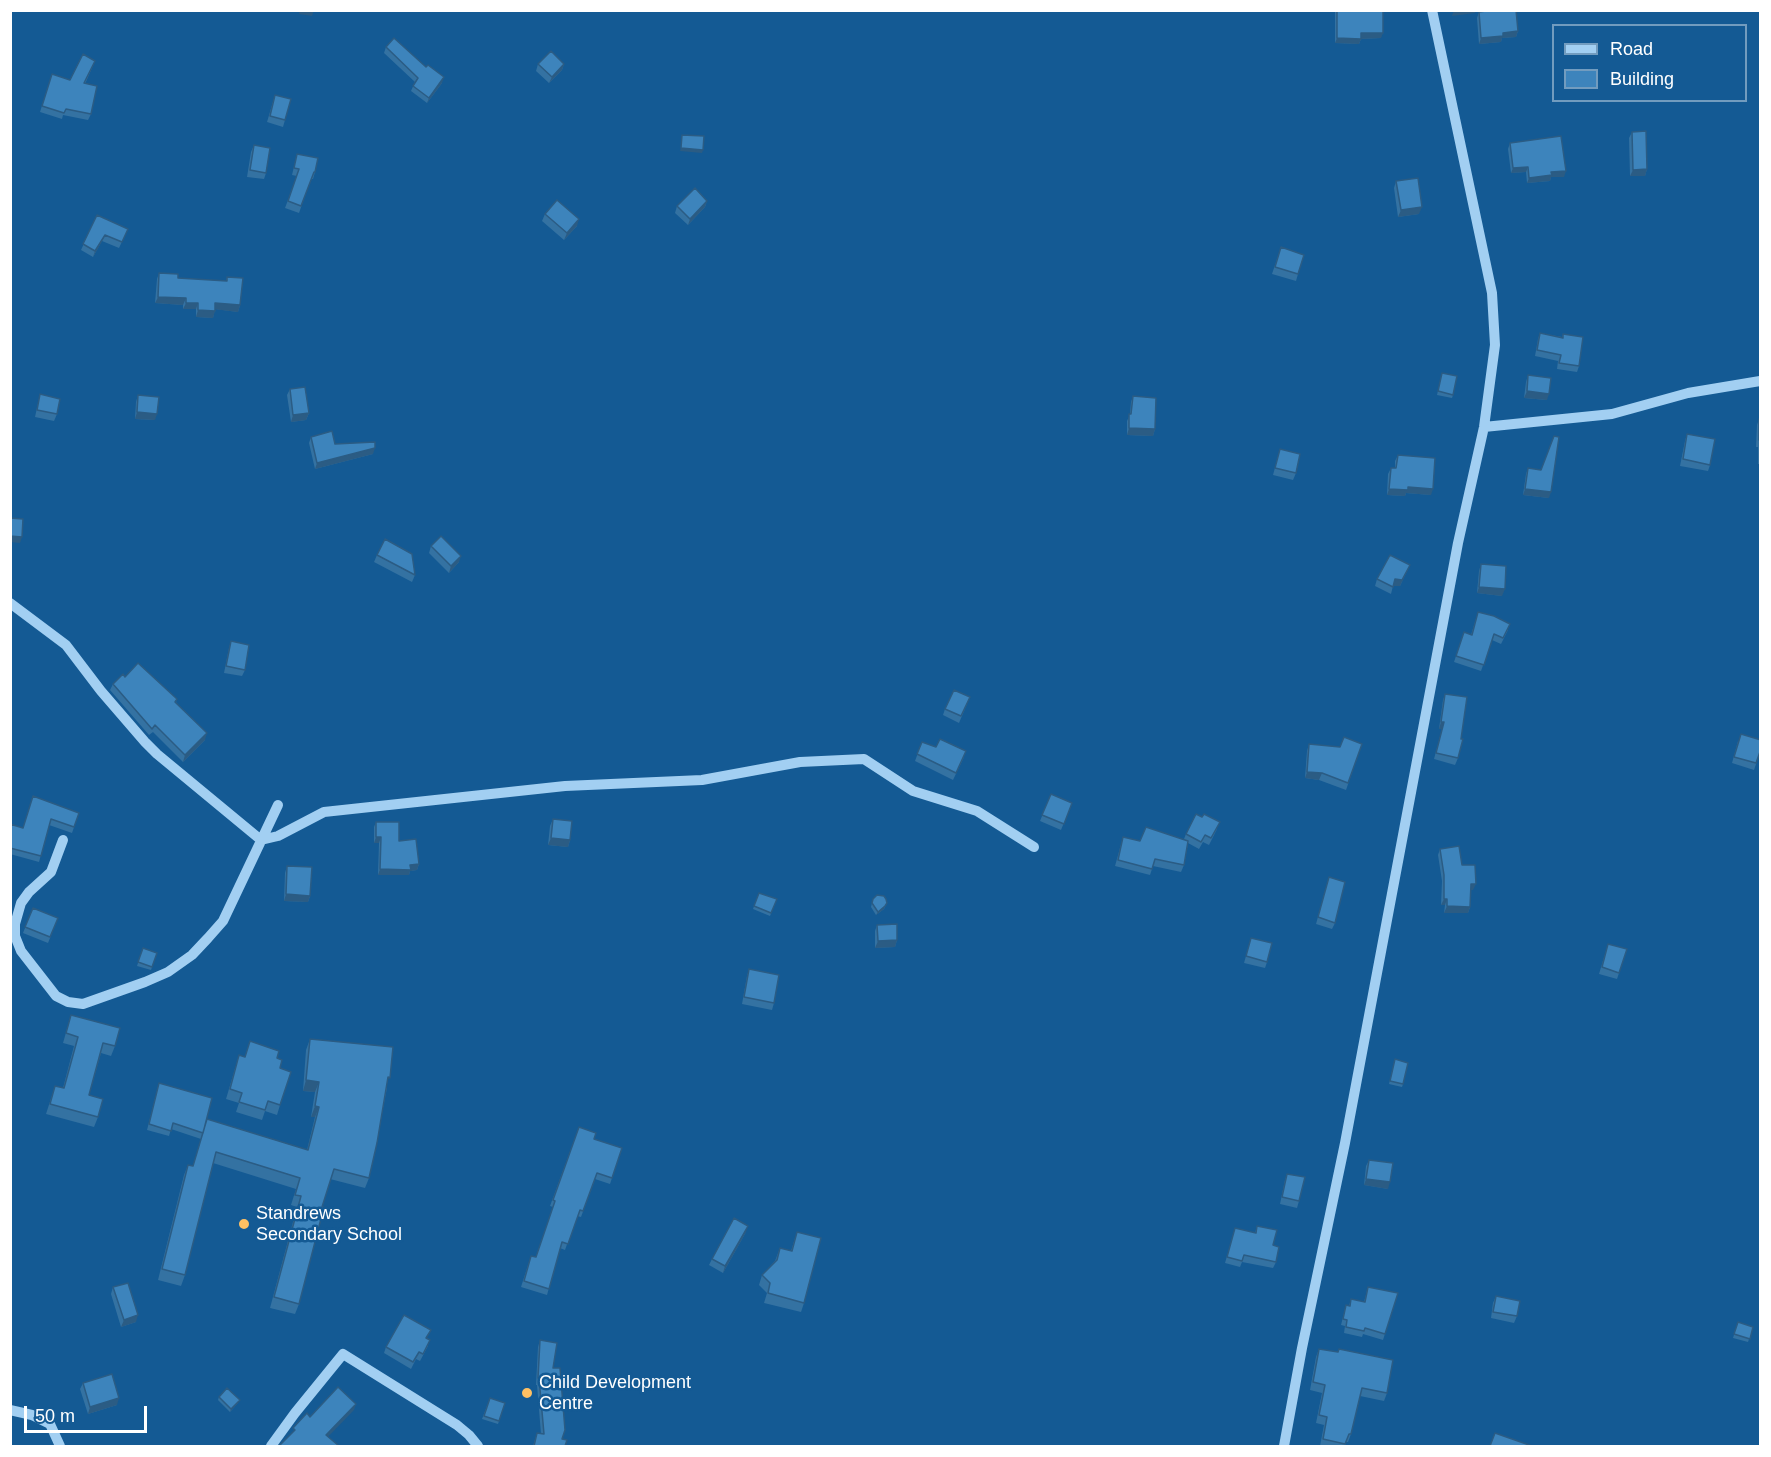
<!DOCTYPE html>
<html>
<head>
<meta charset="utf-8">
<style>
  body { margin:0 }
  #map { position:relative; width:1771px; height:1457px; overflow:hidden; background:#145a94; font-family:Arial,sans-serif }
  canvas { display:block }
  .frame { position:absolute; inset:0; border:12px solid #fff; pointer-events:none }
  .legend { position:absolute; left:1552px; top:24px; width:195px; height:78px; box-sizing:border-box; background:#145a94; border:2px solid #729cbf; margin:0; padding:8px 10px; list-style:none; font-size:18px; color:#fff }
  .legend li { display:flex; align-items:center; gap:12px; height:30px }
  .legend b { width:30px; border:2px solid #729cbf }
  .scale { position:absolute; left:24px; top:1406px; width:123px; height:27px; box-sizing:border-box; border:3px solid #fff; border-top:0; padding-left:8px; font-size:18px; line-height:21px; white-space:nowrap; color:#fff; -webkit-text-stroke:4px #145a94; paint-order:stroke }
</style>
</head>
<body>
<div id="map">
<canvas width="1771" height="1457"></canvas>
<div class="frame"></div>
<ul class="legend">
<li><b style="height:8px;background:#a2cff2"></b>Road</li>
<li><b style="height:16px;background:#3d84bc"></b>Building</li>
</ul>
<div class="scale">50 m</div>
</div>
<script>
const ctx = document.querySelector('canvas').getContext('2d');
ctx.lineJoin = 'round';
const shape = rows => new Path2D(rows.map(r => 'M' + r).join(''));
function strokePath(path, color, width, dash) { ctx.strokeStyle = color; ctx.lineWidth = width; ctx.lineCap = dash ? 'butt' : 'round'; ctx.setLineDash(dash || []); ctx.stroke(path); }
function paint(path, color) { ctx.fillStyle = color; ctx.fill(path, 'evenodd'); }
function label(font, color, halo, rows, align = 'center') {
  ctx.font = font + ' Arial,sans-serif'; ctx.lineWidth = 5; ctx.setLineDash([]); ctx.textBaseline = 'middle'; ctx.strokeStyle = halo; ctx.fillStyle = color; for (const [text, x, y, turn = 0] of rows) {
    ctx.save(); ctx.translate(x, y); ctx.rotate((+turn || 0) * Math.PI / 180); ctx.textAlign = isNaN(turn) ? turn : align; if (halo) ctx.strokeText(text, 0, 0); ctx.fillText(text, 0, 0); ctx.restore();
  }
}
strokePath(shape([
  [1484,427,1612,414,1688,393,1760,381],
  [10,603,66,645,101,691,145,742,157,754,261,840,278,836,324,812,565,786,702,780,800,762,864,759,913,791,977,811,1034,847],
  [63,840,51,872,29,892,21,903,15,924,15,936,21,951,56,996,68,1002,83,1004,145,982,168,972,192,955,208,938,223,921,278,805],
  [10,1410,32,1415,50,1424,60,1446],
  [271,1446,295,1413,343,1354,457,1425,469,1435,478,1446],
  [1284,1446,1302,1348,1345,1143,1458,543,1484,427,1495,345,1492,293,1432,10]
]), '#a2cff2', 10);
paint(shape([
  [1335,10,1383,10,1381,38,1361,39,1359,44,1335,43],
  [1479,12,1518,31,1516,37,1502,38,1501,42,1479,44,1477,18],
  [386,47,442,83,427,103,411,91,415,82,384,53],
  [95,61,85,84,91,114,88,120,63,115,62,119,40,112,52,74,70,80],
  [538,64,564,64,562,70,549,83,536,71],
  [275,95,285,120,283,127,267,122],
  [1632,132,1647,169,1645,176,1630,176,1629,138],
  [1510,143,1564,177,1551,177,1550,181,1527,183,1526,172,1511,173,1508,149],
  [254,145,266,173,264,179,247,177,251,152],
  [297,154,315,172,313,179,311,179,299,213,285,208,297,176,292,175],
  [1396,181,1419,214,1398,217,1394,188],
  [707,201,705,207,688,225,675,213,677,206],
  [545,214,577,226,564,240,542,221],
  [97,215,128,229,119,248,102,241,93,257,81,250],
  [1281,247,1298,274,1296,281,1272,274],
  [159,273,178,278,226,281,227,277,240,305,238,312,215,309,213,318,196,317,196,309,183,309,183,305,155,303,157,279],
  [1540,333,1562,337,1563,334,1579,366,1577,372,1557,369,1558,361,1535,356,1538,339],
  [1442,373,1453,395,1452,398,1437,395],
  [1528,375,1547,400,1524,398,1526,382],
  [290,389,309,413,306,420,291,422,287,395],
  [40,394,57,414,54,421,35,417],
  [138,395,155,420,135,419,136,402],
  [1133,396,1155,429,1153,436,1127,435,1127,421,1130,414,1131,402],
  [1759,419,1761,419,1761,464,1758,464,1758,447,1756,447,1757,425],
  [1687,434,1710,465,1708,471,1680,466,1685,441],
  [311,437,335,444,373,454,315,469,309,443],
  [1280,449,1296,473,1293,480,1273,475],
  [1398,455,1431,495,1406,493,1405,496,1387,495,1388,474,1391,468,1395,468,1395,461],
  [1528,468,1549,498,1523,495,1526,474],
  [431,546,459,562,449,573,429,553],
  [377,555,415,575,412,582,374,562],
  [1481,564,1502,596,1477,593,1479,571],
  [1410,565,1400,586,1393,586,1391,594,1375,586,1377,579],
  [1478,612,1508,630,1501,644,1492,640,1481,671,1454,662,1464,632,1471,635],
  [231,641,245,670,242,676,224,673,229,648],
  [125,677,177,699,176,702,205,740,183,762,153,732,149,735,110,690,113,684],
  [1445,694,1458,758,1455,765,1434,759,1442,729,1439,729,1443,700],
  [967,704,959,723,943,715,945,709],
  [1738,741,1761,749,1754,770,1732,763],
  [922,742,964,757,953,780,915,761],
  [1309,744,1340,747,1362,744,1346,790,1319,780,1305,778,1307,751],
  [1051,794,1072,803,1061,830,1040,821],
  [33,796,79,813,72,833,49,825,39,862,10,854,10,824,23,828],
  [553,819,570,840,568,847,548,845,550,826],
  [376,822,399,841,419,864,417,870,410,871,409,875,378,875,379,843,374,843,374,827],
  [1217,829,1209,845,1203,842,1199,849,1188,843,1184,865,1181,872,1153,866,1150,875,1115,866,1123,837,1140,841,1184,839,1186,834],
  [1440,849,1462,865,1473,890,1471,890,1470,907,1468,913,1444,913,1445,905,1441,905,1442,881,1438,855],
  [287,866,310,896,308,902,284,901,285,873],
  [1329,877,1335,923,1332,929,1316,924],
  [759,893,777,899,770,916,753,909],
  [873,899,887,903,884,909,876,915,871,907],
  [33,908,58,918,48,943,23,933],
  [877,925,897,940,895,947,875,948,875,931],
  [1251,938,1267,962,1265,968,1244,963],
  [1608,944,1627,949,1617,979,1599,974],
  [143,948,152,967,151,970,137,966],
  [749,969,774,1003,772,1010,742,1004,747,976],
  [71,1015,115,1046,111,1056,101,1053,89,1095,98,1117,94,1127,46,1114,55,1086,63,1088,74,1046,63,1043],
  [310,1039,387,1088,369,1178,365,1188,330,1179,322,1207,299,1304,295,1314,270,1308,297,1207,291,1205,296,1189,213,1163,185,1275,181,1286,158,1280,184,1175,188,1165,193,1166,207,1119,307,1150,315,1117,311,1117,315,1092,303,1091,306,1050],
  [239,1055,245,1057,277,1058,280,1068,280,1105,277,1115,265,1111,262,1120,236,1112,239,1103,226,1099],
  [1394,1063,1403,1084,1402,1087,1389,1084],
  [159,1083,203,1133,201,1139,171,1129,169,1136,147,1130],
  [579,1127,594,1139,622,1148,610,1184,595,1179,581,1217,577,1216,565,1250,560,1248,547,1295,521,1287,529,1262,536,1257,553,1207,550,1206],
  [1369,1160,1388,1189,1364,1185,1366,1166],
  [1287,1174,1299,1201,1297,1208,1280,1204,1285,1180],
  [1257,1226,1273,1245,1276,1262,1273,1268,1242,1262,1240,1267,1225,1263,1235,1228,1255,1233],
  [746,1232,723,1273,709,1265,712,1259],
  [797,1232,804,1303,801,1312,764,1303,767,1293,759,1285,762,1275,775,1261,780,1248,791,1251],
  [113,1287,136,1322,121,1327,111,1294],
  [1368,1287,1398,1293,1383,1340,1363,1334,1362,1337,1344,1333,1345,1326,1341,1325,1346,1305,1349,1306,1351,1299,1364,1302],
  [1496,1296,1517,1316,1514,1323,1491,1318,1493,1303],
  [1738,1322,1753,1327,1748,1342,1733,1338],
  [427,1338,428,1346,420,1361,416,1359,411,1369,384,1353,386,1347],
  [540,1340,553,1368,562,1439,565,1446,533,1446,537,1433,541,1434,537,1385,536,1385,538,1347],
  [1319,1349,1387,1393,1384,1401,1360,1396,1351,1434,1348,1442,1346,1442,1345,1446,1320,1446,1324,1425,1316,1423,1322,1393,1310,1390,1316,1357],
  [83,1383,117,1405,88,1414,80,1389],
  [219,1397,238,1403,230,1412,218,1400],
  [490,1398,505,1403,498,1424,482,1419]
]), '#3472a2');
paint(shape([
  [300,10,314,10,312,16,299,14],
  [1454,10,1476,10,1475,13,1452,16],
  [1518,31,1516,37,1502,38,1501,42,1479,44,1481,38,1503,33],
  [1361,33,1383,33,1381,38,1360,39],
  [1337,38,1361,39,1359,44,1335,43],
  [564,64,562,70,549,83,552,77],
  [444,77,442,83,427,103,429,98],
  [681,148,703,150,702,153,680,151],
  [1528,167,1526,172,1511,173,1513,168],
  [1647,169,1645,176,1630,176,1633,170],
  [1566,171,1564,177,1551,177,1550,181,1527,183,1529,178,1551,172],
  [707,201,705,207,688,225,690,219],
  [1422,207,1419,214,1398,217,1401,210],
  [579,219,577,226,564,240,567,233],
  [105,235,102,241,93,257,95,251],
  [158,297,186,298,183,305,155,303],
  [186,303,198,303,196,309,183,309],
  [215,303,240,305,238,312,213,309],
  [198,310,215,311,213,318,196,317],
  [1527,391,1549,394,1547,400,1524,398],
  [137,412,157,414,155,420,135,419],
  [309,413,306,420,291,422,293,415],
  [1129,428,1155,429,1153,436,1127,435],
  [375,448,373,454,315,469,317,463],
  [1408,487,1433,489,1431,495,1406,493,1405,496,1387,495,1389,489],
  [1525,489,1551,492,1549,498,1523,495],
  [10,536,22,537,20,543,10,542],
  [461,556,459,562,449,573,451,566],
  [1410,565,1400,586,1392,586,1395,579],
  [1479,587,1505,589,1502,596,1477,593],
  [1441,722,1444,722,1442,729,1439,729],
  [207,733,205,740,183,762,185,755],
  [1307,772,1322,773,1319,780,1305,778],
  [376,837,381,837,379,843,374,843],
  [551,838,570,840,568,847,548,845],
  [419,864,417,870,410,871,409,875,378,875,380,869],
  [1471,884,1476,884,1473,890,1469,890],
  [286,894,310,896,308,902,284,901],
  [1444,899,1447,899,1445,905,1441,905],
  [885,906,884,909,876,915,878,912],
  [1447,906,1470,907,1468,913,1444,913],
  [897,940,895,947,875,948,878,941],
  [306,1080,319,1082,315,1092,303,1091],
  [315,1106,319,1107,315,1117,311,1117],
  [1366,1179,1390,1182,1388,1189,1364,1185],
  [748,1226,746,1232,723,1273,725,1266],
  [138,1315,136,1322,121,1327,124,1320],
  [119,1398,117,1405,88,1414,90,1407],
  [240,1400,238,1403,230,1412,231,1409],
  [356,1404,354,1410,324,1441,326,1435]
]), '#2b5c84');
const building = shape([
  [1337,10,1383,10,1383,33,1361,33,1361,39,1337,38,1337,10],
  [1493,10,1516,10,1518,31,1503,33,1503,36,1481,38,1479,12,1493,10],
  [394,38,426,67,428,65,444,77,429,98,413,86,418,78,386,47,394,38],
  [551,51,564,64,552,77,538,64,551,51],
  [83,54,95,61,84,83,97,86,91,114,66,109,64,113,42,106,52,74,70,80,83,54],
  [275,95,291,99,285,120,270,116,275,95],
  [1646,131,1647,169,1633,170,1632,132,1646,131],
  [682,135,704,136,703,150,681,148,682,135],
  [1561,136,1566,171,1551,172,1552,175,1529,178,1528,167,1513,168,1510,143,1561,136],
  [254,145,270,148,266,173,250,170,254,145],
  [297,154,318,158,315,172,314,172,301,206,288,201,299,169,294,168,297,154],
  [1418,178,1422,207,1401,210,1396,181,1418,178],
  [695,188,707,201,690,219,677,206,695,188],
  [557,200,579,219,567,233,545,214,557,200],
  [97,215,128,229,122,242,105,235,95,251,83,244,97,215],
  [1281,247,1304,255,1298,274,1275,267,1281,247],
  [159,273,178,274,178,278,227,281,227,277,243,278,240,305,215,303,215,311,198,310,198,303,186,303,186,298,158,297,159,273],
  [1540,333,1563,338,1563,334,1583,337,1579,366,1559,363,1561,355,1537,350,1540,333],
  [1442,373,1457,376,1453,395,1438,391,1442,373],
  [1528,375,1551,378,1549,394,1527,391,1528,375],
  [305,387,309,413,293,415,290,389,305,387],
  [40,394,60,399,57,414,37,410,40,394],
  [138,395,159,397,157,414,137,412,138,395],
  [1133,396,1156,398,1155,429,1129,428,1129,414,1131,414,1133,396],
  [1759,419,1761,419,1761,457,1760,440,1759,440,1759,419],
  [332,431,335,444,375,442,375,448,317,463,311,437,332,431],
  [1687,434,1715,439,1710,465,1683,459,1687,434],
  [1554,436,1559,437,1551,492,1525,489,1528,468,1541,470,1554,436],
  [1280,449,1300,454,1296,473,1275,468,1280,449],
  [1398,455,1435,458,1433,489,1408,487,1408,490,1389,489,1391,468,1396,468,1398,455],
  [10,518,23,519,22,537,10,536,10,518],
  [441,536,461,556,451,566,431,546,441,536],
  [385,539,412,554,415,575,377,555,385,539],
  [1390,555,1410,565,1402,580,1395,579,1393,587,1377,579,1390,555],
  [1481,564,1506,566,1505,589,1479,587,1481,564],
  [1478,612,1494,616,1510,624,1503,638,1494,634,1484,665,1456,656,1464,632,1472,635,1478,612],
  [231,641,249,645,245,670,226,666,231,641],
  [138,663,177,699,175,702,207,733,185,755,155,725,152,729,113,684,123,674,125,677,138,663],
  [954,690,970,697,961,716,945,709,954,690],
  [1445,694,1467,697,1461,739,1463,739,1458,758,1436,753,1444,722,1441,722,1445,694],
  [1741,734,1761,740,1761,749,1756,763,1734,757,1741,734],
  [1344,737,1362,744,1348,783,1322,773,1307,772,1309,744,1340,747,1344,737],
  [940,739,966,751,956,773,917,754,922,742,936,747,940,739],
  [1051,794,1072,803,1064,824,1042,815,1051,794],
  [33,796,79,813,74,827,51,819,41,856,10,848,10,824,23,828,33,796],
  [1196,814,1202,817,1204,814,1220,822,1211,838,1205,835,1201,842,1186,834,1196,814],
  [553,819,572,821,570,840,551,838,553,819],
  [376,822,399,822,399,841,416,839,419,864,410,865,411,870,380,869,381,837,376,837,376,822],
  [1146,827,1188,841,1184,865,1155,859,1152,869,1118,860,1123,837,1140,841,1146,827],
  [1459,846,1462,865,1475,865,1476,884,1471,884,1470,907,1447,906,1447,899,1444,899,1444,875,1440,849,1459,846],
  [287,866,312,867,310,896,286,894,287,866],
  [1329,877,1345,882,1335,923,1318,917,1329,877],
  [759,893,777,899,771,913,754,906,759,893],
  [877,895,884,896,886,899,887,903,885,906,878,912,872,903,873,899,877,895],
  [33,908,58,918,50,937,25,927,33,908],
  [897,924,897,940,878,941,877,925,897,924],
  [1251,938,1272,943,1267,962,1246,956,1251,938],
  [1608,944,1627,949,1619,973,1602,967,1608,944],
  [143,948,157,953,152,967,138,962,143,948],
  [749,969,779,975,774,1003,744,997,749,969],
  [71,1015,120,1028,115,1046,103,1043,89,1095,103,1099,98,1117,50,1104,55,1086,64,1088,78,1037,66,1033,71,1015],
  [310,1039,393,1047,390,1078,388,1077,377,1143,369,1178,334,1169,322,1207,324,1207,299,1304,274,1297,301,1196,295,1195,300,1178,216,1152,185,1275,162,1269,188,1165,193,1166,207,1119,308,1150,319,1107,315,1106,319,1082,306,1080,310,1039],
  [250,1041,279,1051,277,1058,282,1060,280,1068,291,1072,280,1105,268,1101,265,1110,239,1102,242,1093,230,1089,239,1055,245,1057,250,1041],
  [1395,1059,1408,1063,1403,1084,1390,1081,1395,1059],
  [159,1083,212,1098,203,1133,173,1123,171,1131,149,1124,159,1083],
  [579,1127,596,1133,594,1139,622,1148,612,1178,597,1173,583,1211,580,1210,568,1244,562,1242,549,1289,524,1281,531,1256,536,1257,555,1201,553,1200,579,1127],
  [1369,1160,1393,1163,1390,1182,1366,1179,1369,1160],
  [1287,1174,1305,1177,1299,1201,1282,1197,1287,1174],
  [734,1218,748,1226,725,1266,712,1259,734,1218],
  [1257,1226,1277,1230,1273,1245,1279,1247,1276,1262,1244,1255,1242,1261,1227,1257,1235,1228,1256,1233,1257,1226],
  [797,1232,821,1238,804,1303,768,1293,770,1283,762,1275,777,1260,780,1248,792,1251,797,1232],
  [128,1283,138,1315,124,1320,113,1287,128,1283],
  [1368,1287,1398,1293,1385,1334,1365,1328,1364,1331,1346,1327,1347,1320,1343,1319,1346,1305,1350,1306,1351,1299,1365,1302,1368,1287],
  [1496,1296,1520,1301,1517,1316,1493,1312,1496,1296],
  [404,1315,431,1330,426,1338,430,1340,423,1354,419,1352,413,1362,386,1347,404,1315],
  [1738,1322,1753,1327,1750,1339,1734,1334,1738,1322],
  [540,1340,557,1343,553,1368,560,1368,565,1430,562,1439,567,1440,565,1446,534,1446,537,1433,544,1434,539,1378,538,1378,540,1340],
  [1319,1349,1338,1352,1339,1349,1393,1360,1387,1393,1362,1388,1351,1434,1349,1434,1345,1444,1323,1439,1327,1417,1319,1415,1325,1385,1313,1382,1319,1349],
  [112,1374,119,1398,90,1407,83,1383,112,1374],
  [338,1387,356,1404,326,1435,339,1446,279,1446,295,1430,293,1428,307,1413,310,1417,338,1387],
  [227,1388,240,1400,231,1409,219,1397,227,1388],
  [490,1398,505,1403,499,1421,484,1416,490,1398],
  [1495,1433,1532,1446,1490,1446,1495,1433]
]);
paint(building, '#3d84bc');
strokePath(building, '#2b5c84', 1.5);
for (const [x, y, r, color] of [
  [244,1224,6,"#ffc063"],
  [527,1393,6,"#ffc063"]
]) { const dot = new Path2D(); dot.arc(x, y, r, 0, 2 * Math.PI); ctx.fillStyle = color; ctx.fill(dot); strokePath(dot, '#145a94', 2); }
label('18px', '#fff', '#145a94', [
  ["Standrews",256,1214],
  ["Secondary School",256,1235],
  ["Child Development",539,1383],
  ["Centre",539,1404]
], 'left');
</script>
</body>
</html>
